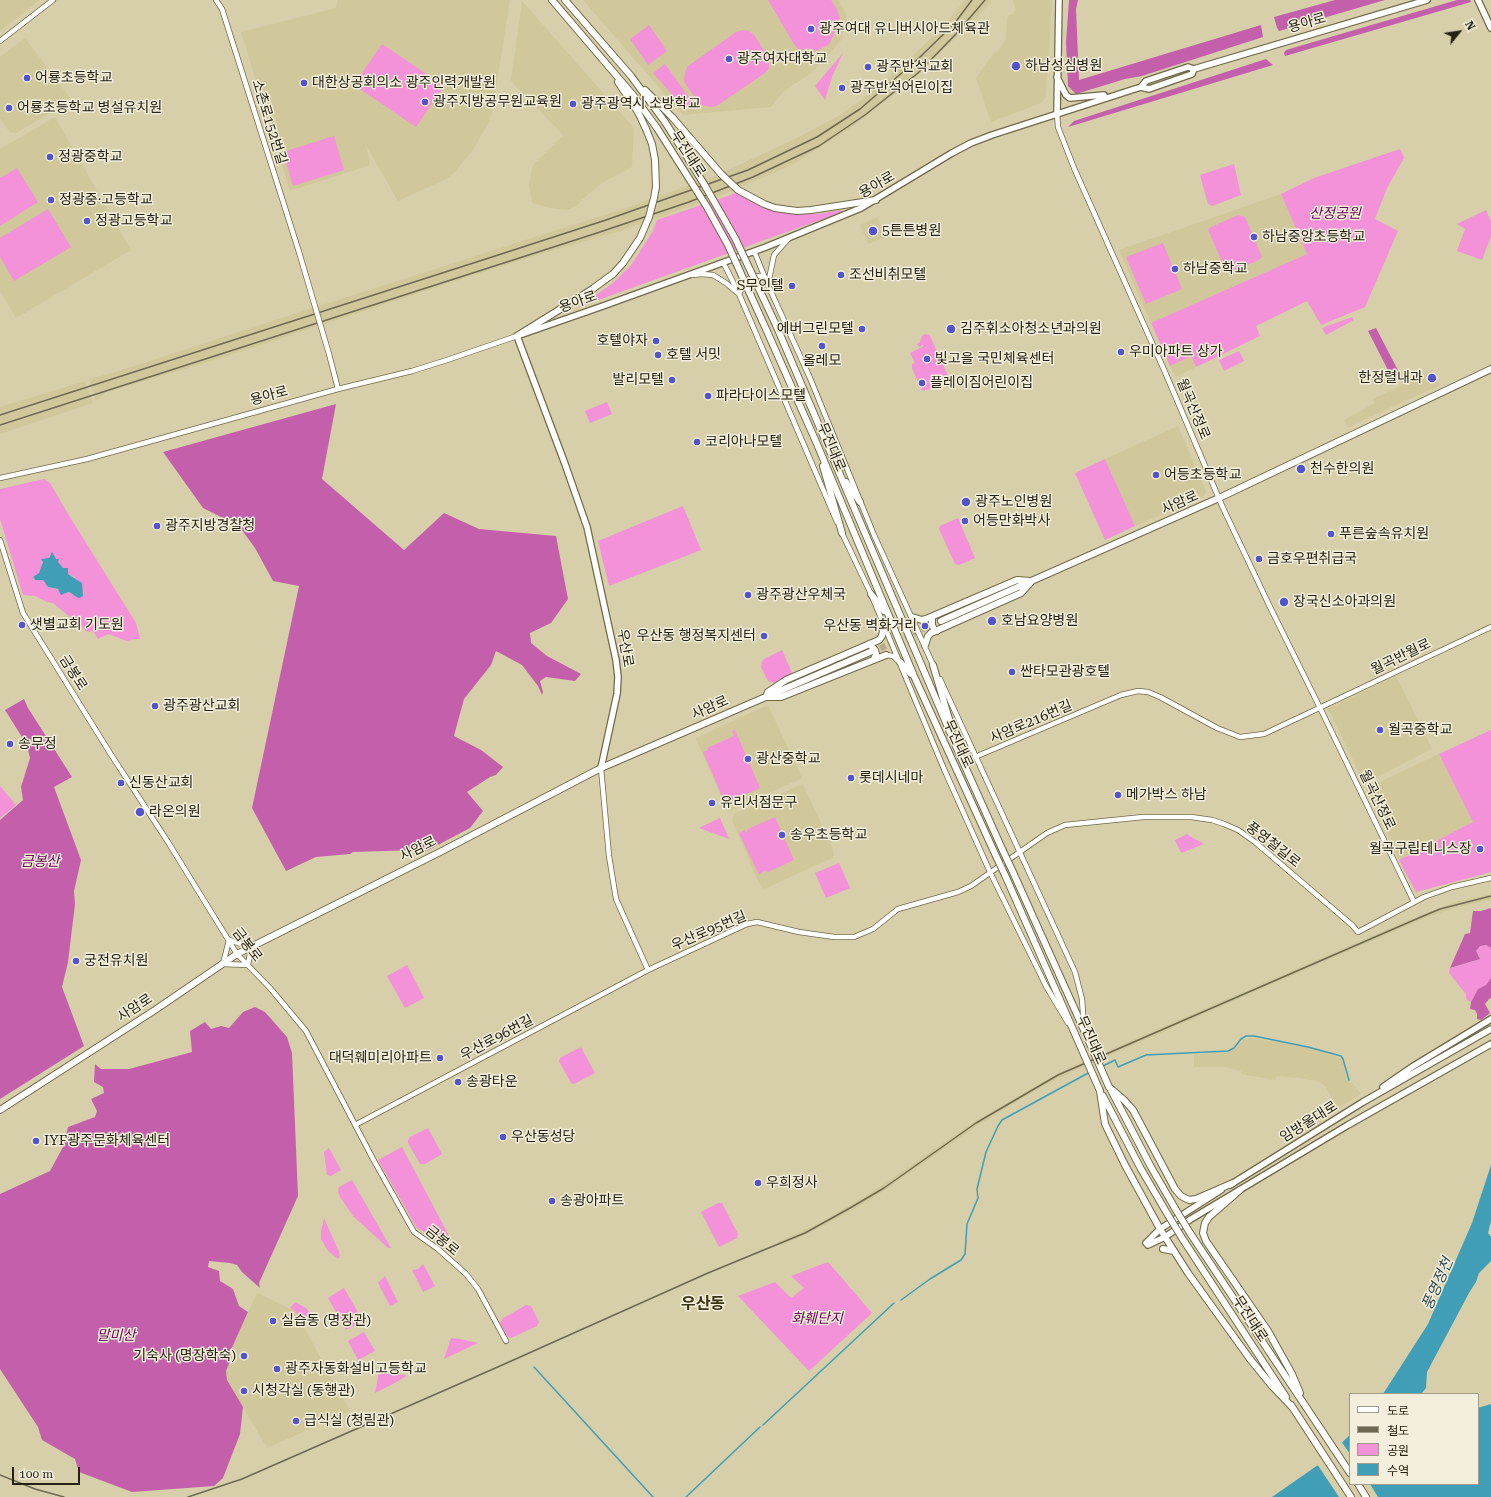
<!DOCTYPE html>
<html>
<head>
<meta charset="utf-8">
<style>
  body { margin:0 }
  #map { position:relative; width:1491px; height:1497px; overflow:hidden; background:#d6cfaa; font-family:"Roboto Serif","Noto Sans KR",serif }
  canvas { display:block }
  .legend { position:absolute; left:1349px; top:1393px; width:130px; height:92px; box-sizing:border-box; background:#f3efdc; border:1px solid #a19d8c; margin:0; padding:5px 7px; list-style:none; font-size:12px; color:#252214 }
  .legend li { display:flex; align-items:center; gap:8px; height:20px }
  .legend b { width:20px; border:1px solid #a19d8c }
  .north { position:absolute; left:1439px; top:12px; width:40px; height:40px; -webkit-text-stroke:3px #f3efdc; paint-order:stroke; rotate:60deg; font-size:11px; font-weight:700; line-height:16px; text-align:center; color:#252214 }
  .north::after { content:''; display:block; margin:auto; width:14px; height:18px; background:#252214; clip-path:polygon(50% 0,100% 100%,50% 72%,0 100%) }
  .scale { position:absolute; left:12px; top:1467px; width:68px; height:18px; box-sizing:border-box; border:2px solid #252214; border-top:0; padding-left:5px; font-size:12px; line-height:14px; white-space:nowrap; color:#252214; -webkit-text-stroke:3px #f3efdc; paint-order:stroke }
</style>
</head>
<body>
<div id="map">
<canvas width="1491" height="1497"></canvas>
<ul class="legend">
<li><b style="height:5px;background:#fff"></b>도로</li>
<li><b style="height:5px;background:#6d6851"></b>철도</li>
<li><b style="height:11px;background:#f391d9"></b>공원</li>
<li><b style="height:11px;background:#409eb6"></b>수역</li>
</ul>
<div class="north">N</div>
<div class="scale">100 m</div>
</div>
<script>
const ctx = document.querySelector('canvas').getContext('2d');
ctx.lineJoin = 'round';
function paint(path, color) { ctx.fillStyle = color; ctx.fill(path, 'evenodd'); }
const shape = rows => new Path2D(rows.map(r => 'M' + r).join(''));
function strokePath(path, color, width, dash) { ctx.strokeStyle = color; ctx.lineWidth = width; ctx.lineCap = dash ? 'butt' : 'round'; ctx.setLineDash(dash || []); ctx.stroke(path); }
function label(font, color, halo, rows, align = 'center') {
  ctx.font = font + ' "Roboto Serif","Noto Sans KR",serif'; ctx.lineWidth = 3; ctx.setLineDash([]); ctx.textBaseline = 'middle'; ctx.strokeStyle = halo; ctx.fillStyle = color; for (const [text, x, y, turn = 0] of rows) {
    ctx.save(); ctx.translate(x, y); ctx.rotate((+turn || 0) * Math.PI / 180); ctx.textAlign = isNaN(turn) ? turn : align; if (halo) ctx.strokeText(text, 0, 0); ctx.fillText(text, 0, 0); ctx.restore();
  }
}
paint(shape([
  [0,0,40,0,0,31],
  [337,0,510,0,492,113,488,124,472,151,455,172,446,179,398,201,366,145,370,165,290,191,241,32,336,8],
  [583,0,838,0,844,9,846,15,846,23,841,40,838,44,810,74,784,91,771,107,683,115],
  [965,0,992,0,979,15,910,82,847,130,792,165,724,194,620,231,504,265,215,360,107,392,96,401,89,379,116,372,269,322,626,208,715,176,801,136,842,114,881,85,942,28],
  [1013,0,1052,0,1046,97,1041,103,991,122,976,78,993,54,999,50,1006,39,1007,19,1008,16,1014,13,1014,11,1016,10],
  [522,1,634,128,632,167,605,181,587,195,576,206,567,210,550,208,532,203,529,184,533,165,563,135,511,81],
  [25,38,70,98,50,113,16,133,10,132,0,119,0,57],
  [55,117,131,250,16,318,0,291,0,149],
  [1281,194,1307,254,1151,323,1119,250],
  [877,217,886,237,868,244,860,225],
  [1191,356,1196,367,1176,377,1170,366],
  [1432,370,1440,385,1348,427,1344,420,1375,403,1373,399],
  [85,381,93,403,0,434,0,407],
  [1178,426,1206,491,1204,496,1135,526,1105,459],
  [1396,676,1432,749,1367,782,1363,780,1328,709],
  [766,706,769,707,802,778,728,812,696,739,698,737],
  [1439,754,1473,822,1399,860,1367,788],
  [803,784,833,849,834,857,764,889,758,881,732,820,734,814],
  [1491,894,1491,900,1458,907,1422,919,1226,1004,1072,1072,1039,1088,978,1125,870,1200,819,1228,780,1246,778,1242,818,1224,866,1196,976,1121,1037,1085,1071,1067,1409,920,1455,902],
  [1250,1038,1308,1047,1338,1057,1342,1059,1347,1080,1353,1084,1361,1094,1338,1108,1325,1086,1320,1082,1300,1078,1277,1076,1275,1080,1241,1074,1241,1071,1225,1067,1194,1067,1194,1055,1226,1052,1235,1049,1244,1040],
  [257,1293,295,1311,350,1411,267,1448,227,1380,226,1371,232,1356,230,1352]
]), '#d0c79a');
paint(shape([
  [768,0,831,0,836,8,840,18,831,41,828,45,816,51,808,48,805,50,798,49,794,44],
  [649,25,667,51,648,65,630,39],
  [743,30,749,31,754,35,769,58,769,68,765,73,718,105,713,107,704,106,699,103,684,82,685,72,688,66,736,32],
  [382,44,444,86,416,127,354,85],
  [843,53,832,77,825,100,815,86],
  [665,64,696,107,682,106,653,73],
  [334,136,344,170,293,186,283,152],
  [1400,149,1404,158,1387,188,1375,219,1398,231,1365,307,1321,325,1307,301,1256,326,1260,336,1196,367,1191,356,1170,366,1151,323,1307,254,1281,194,1314,178],
  [1234,164,1241,195,1212,206,1208,204,1200,175],
  [17,168,38,202,0,226,0,178],
  [740,191,790,212,819,214,840,210,842,212,579,307,613,283,632,264,653,231,657,220,728,196],
  [48,209,71,247,14,281,0,257,0,238],
  [1486,210,1491,222,1491,236,1482,260,1457,251,1465,229,1457,224],
  [1238,215,1245,217,1262,257,1257,261,1227,273,1208,230,1209,228],
  [1163,243,1182,289,1146,304,1126,257],
  [1352,317,1354,320,1326,335,1322,328],
  [925,334,929,335,931,338,949,378,936,387,922,391,912,368,912,364,915,363,910,353,924,346,922,345,919,347,917,344,920,342,922,336],
  [1239,351,1244,361,1224,371,1219,360],
  [607,402,612,414,590,423,585,411],
  [1105,459,1135,526,1105,540,1075,473],
  [44,479,50,483,68,514,136,623,140,639,134,639,127,641,108,634,98,639,93,631,88,632,53,603,47,602,35,596,23,595,0,519,0,489],
  [50,554,63,568,66,569,68,574,75,577,82,590,83,596,75,596,71,593,48,587,43,580,35,580,33,577,39,574,43,562,41,559,49,558],
  [683,506,701,550,609,586,598,541],
  [958,518,975,558,959,565,955,564,939,529,940,526],
  [782,650,793,675,775,683,768,681,761,667,762,662,764,659],
  [735,730,760,788,725,803,703,752,708,750,707,748,734,736,732,731],
  [1491,730,1491,872,1416,892,1399,860,1473,822,1439,754],
  [0,786,16,805,0,818],
  [775,817,794,860,768,872,764,871,759,875,739,833,745,830,746,833,748,829],
  [720,818,729,839,699,828],
  [1187,834,1191,837,1204,844,1181,853,1175,840],
  [839,863,850,888,826,898,815,873],
  [1486,945,1491,948,1491,978,1486,985,1478,989,1471,1002,1466,999,1466,994,1449,973,1450,968,1474,961,1479,956,1475,951,1480,946],
  [407,965,424,998,405,1008,387,976],
  [581,1047,595,1073,574,1084,571,1083,559,1061,560,1058],
  [428,1128,442,1154,425,1164,420,1164,408,1143,408,1140,410,1137],
  [402,1147,449,1236,448,1241,444,1243,417,1228,378,1160],
  [329,1148,341,1170,331,1176,327,1175,324,1152],
  [352,1180,391,1248,388,1248,353,1216,340,1197,338,1192,339,1187],
  [718,1203,722,1203,738,1234,737,1238,719,1247,701,1212],
  [324,1218,339,1252,340,1257,338,1259,328,1251,321,1239,321,1232],
  [828,1262,872,1313,809,1371,738,1296,775,1282,791,1298,804,1288,791,1276],
  [423,1264,435,1286,423,1292,412,1270,418,1269],
  [385,1276,398,1302,390,1306,378,1283],
  [344,1288,363,1321,346,1330,328,1298],
  [295,1302,306,1308,310,1313,309,1318,303,1324,295,1311,290,1308],
  [526,1305,531,1306,539,1322,537,1326,511,1338,507,1336,500,1323,502,1319],
  [364,1332,375,1351,358,1360,348,1341],
  [451,1338,460,1339,478,1343,444,1359],
  [379,1372,406,1375,405,1377,391,1385,375,1393]
]), '#f391d9');
paint(shape([
  [1069,0,1078,0,1076,9,1079,80,1261,25,1263,37,1142,76,1125,79,1076,94,1068,86,1066,42],
  [1335,0,1385,0,1279,31,1277,28,1274,17],
  [1457,0,1470,0,1471,2,1285,56,1284,53,1286,50],
  [1266,59,1273,65,1068,127,1074,121],
  [1376,328,1401,376,1390,382,1387,378,1391,376,1368,331],
  [336,404,322,479,404,550,444,513,479,529,556,536,568,599,551,623,530,633,531,643,547,656,581,674,575,681,546,677,540,681,543,692,542,695,538,686,522,665,496,651,491,665,464,699,454,736,481,750,503,767,496,775,490,777,467,792,483,811,470,828,419,855,416,850,353,852,350,854,316,857,286,871,252,808,299,586,273,581,255,548,239,526,203,508,163,452],
  [24,699,28,708,72,777,54,787,81,860,74,891,75,904,68,962,62,987,84,1046,0,1099,0,820,23,800,21,787,30,758,27,745,5,710],
  [1491,908,1491,948,1486,945,1480,946,1476,951,1480,959,1450,968,1465,934,1470,933,1473,911,1481,911],
  [1491,978,1491,999,1490,998,1485,1004,1490,1013,1481,1020,1477,1019,1477,1014,1475,1010,1470,1009,1471,1002,1478,989,1486,985],
  [255,1007,265,1012,287,1037,292,1053,298,1196,259,1283,260,1288,242,1272,237,1265,230,1263,209,1261,208,1267,219,1271,220,1281,233,1289,239,1306,248,1312,230,1352,232,1356,226,1371,227,1380,243,1407,240,1434,223,1478,214,1486,132,1492,79,1472,75,1459,42,1440,38,1427,0,1369,0,1194,50,1171,63,1147,68,1127,95,1117,97,1111,91,1099,104,1093,103,1087,94,1082,95,1064,101,1069,129,1069,192,1052,190,1031,205,1022,211,1029,221,1026,229,1028,243,1012]
]), '#c460ab');
paint(shape([
  [52,552,56,559,59,559,58,562,63,568,68,568,68,574,82,583,83,596,79,598,75,596,71,593,68,592,61,595,58,589,48,587,43,580,35,580,34,578,33,577,39,573,43,562,41,559,49,558],
  [1491,1165,1491,1221,1488,1233,1491,1237,1491,1261,1479,1273,1476,1282,1469,1293,1427,1372,1426,1388,1421,1394,1383,1394,1428,1324,1472,1223],
  [1491,1404,1491,1497,1272,1497,1318,1465,1350,1435,1350,1484,1478,1484,1478,1408]
]), '#409eb6');
paint(shape([
  [1341,1441,1350,1454,1350,1484,1370,1484,1378,1497,1339,1497,1317,1464]
]), '#d6cfaa');
strokePath(shape([
  [1103,1066,1115,1060,1118,1067,1146,1055,1228,1051,1234,1048,1241,1039,1246,1036,1254,1036,1308,1047,1341,1056,1343,1059,1349,1080],
  [901,1300,930,1279,961,1260,965,1254,967,1224,978,1198,977,1189,986,1152,998,1126,1002,1120,1090,1072],
  [534,1367,653,1497],
  [763,1425,894,1303],
  [686,1497,760,1427]
]), '#409eb6', 1.5);
strokePath(shape([
  [872,652,941,621]
]), '#b3ac8c', 6, [6, 3]);
const tertiary = shape([
  [216,0,222,9,299,252],
  [0,41,53,0],
  [1057,113,1058,127,1074,168,1165,372,1223,508,1271,609,1324,716,1414,902],
  [754,251,768,285,810,378,874,535,934,667],
  [723,262,739,294,837,522],
  [692,275,702,274,713,275,726,283,739,294,743,285,750,278,755,276,761,276,764,280],
  [768,284,774,255,789,238],
  [329,354,338,389],
  [0,478,87,459,338,389,412,371,447,360,517,336],
  [841,531,871,594,944,769,990,872,1046,986,1068,1023],
  [0,540,23,613,110,753,168,842,237,954,270,988,306,1031,373,1159,414,1232,438,1249,466,1274,478,1289,506,1341],
  [886,655,893,656,898,661],
  [940,679,1075,972,1082,999,1084,1027],
  [975,757,1121,695,1138,691,1148,692,1160,697,1217,728,1240,737,1264,734,1491,627],
  [601,768,609,856,616,899,648,970],
  [229,940,251,947,248,965,223,964,229,940],
  [355,1125,648,970,747,924,757,922,799,932,834,937,854,937,873,929,898,909,958,892,971,886,1047,833,1065,825,1143,817,1191,817,1212,820,1224,824,1238,830,1255,842,1352,925,1358,932,1424,897,1452,887,1491,878]
]);
const secondary = shape([
  [1478,0,1491,28],
  [1057,77,1066,95,1070,98,1104,95],
  [1141,87,1149,89,1192,74,1194,69],
  [1057,113,1059,0],
  [601,768,617,694,618,677,616,660,587,527,565,464,517,336,603,306,766,247,861,208,952,153,971,143,992,135,1141,87,1146,81,1188,67,1194,69,1427,0],
  [1383,1087,1412,1067,1491,1019],
  [1230,1185,1363,1102,1491,1029],
  [1146,1243,1160,1229,1221,1190],
  [1148,1245,1165,1237,1191,1219,1348,1125,1491,1044]
]);
const primary = shape([
  [912,617,922,620,926,619,1017,580,1030,581],
  [932,617,932,625,934,629,937,631],
  [941,621,1219,498,1491,369],
  [884,625,882,636,879,640,786,680,768,692,766,697,781,697,886,655],
  [869,644,875,650,876,654,874,659],
  [925,645,928,636,931,633,1021,593,1031,582],
  [0,1110,155,1010,237,954,444,850,601,768,870,652]
]);
const trunk = shape([
  [552,0,633,95,657,128],
  [565,0,631,76,665,122],
  [618,82,638,112,646,129],
  [645,90,673,118],
  [797,211,811,210,876,200],
  [776,325,959,753,1003,851],
  [766,329,817,444,914,676,996,856],
  [517,336,591,290,613,274],
  [823,466,842,533],
  [846,482,860,502],
  [871,594,884,611],
  [900,662,911,674],
  [933,665,952,729],
  [1012,870,1084,1030],
  [1005,875,1075,1034],
  [1109,1087,1124,1100,1133,1110,1175,1189,1181,1196,1189,1200,1196,1199,1233,1183],
  [1111,1090,1151,1167,1176,1210],
  [1100,1091,1105,1124,1125,1165,1160,1229,1188,1273,1250,1359,1272,1386,1293,1408],
  [1103,1096,1141,1169,1168,1215],
  [1240,1190,1209,1217,1205,1223,1203,1233,1206,1241,1268,1331,1292,1374,1300,1393],
  [1190,1233,1350,1473],
  [1182,1238,1286,1397],
  [1163,1249,1174,1251],
  [1291,1405,1351,1497],
  [1358,1484,1366,1497]
]);
strokePath(tertiary, '#706948', 6);
strokePath(secondary, '#706948', 8);
strokePath(primary, '#706948', 8);
strokePath(trunk, '#706948', 8);
strokePath(tertiary, '#fff', 4.5);
strokePath(secondary, '#fff', 5.5);
strokePath(primary, '#fff', 6);
strokePath(trunk, '#fff', 6);
strokePath(shape([
  [0,415,492,257,606,220,748,170,817,137,860,109,919,58,954,24,972,0],
  [0,425,597,233,689,202,753,177,819,146,865,115,918,73,956,34,985,0],
  [0,1475,35,1489,64,1497],
  [188,1497,242,1479,500,1366,708,1273,805,1233,850,1208,884,1188,976,1123,1058,1075,1421,917,1440,909,1491,896]
]), '#6d6851', 1.5);
const tertiaryBridge = shape([
  [299,252,329,354]
]);
const trunkBridge = shape([
  [673,118,721,174,738,190,764,204,775,208,797,211],
  [665,122,704,184,735,238,776,325],
  [657,128,707,207,728,245,766,329],
  [613,274,623,263,640,238,649,217,654,198,656,187,655,160,652,144,646,129],
  [1003,851,1012,870],
  [996,856,1005,875],
  [1084,1030,1109,1087],
  [1075,1034,1100,1091],
  [1176,1210,1190,1233],
  [1168,1215,1182,1238]
]);
strokePath(tertiaryBridge, '#706948', 6, []);
strokePath(trunkBridge, '#706948', 8, []);
strokePath(tertiaryBridge, '#fff', 4.5);
strokePath(trunkBridge, '#fff', 6);
for (const [x, y, r, color] of [
  [811,29,4,"#5354cb"],
  [729,59,4,"#5354cb"],
  [1016,66,5,"#5354cb"],
  [868,67,4,"#5354cb"],
  [27,78,4,"#5354cb"],
  [304,83,4,"#5354cb"],
  [842,88,4,"#5354cb"],
  [425,102,4,"#5354cb"],
  [573,104,4,"#5354cb"],
  [9,108,4,"#5354cb"],
  [50,157,4,"#5354cb"],
  [51,200,4,"#5354cb"],
  [87,221,4,"#5354cb"],
  [873,231,5,"#5354cb"],
  [1254,237,4,"#5354cb"],
  [1175,269,4,"#5354cb"],
  [841,275,4,"#5354cb"],
  [792,286,4,"#5354cb"],
  [862,329,4,"#5354cb"],
  [951,329,5,"#5354cb"],
  [656,341,4,"#5354cb"],
  [822,346,4,"#5354cb"],
  [1121,352,4,"#5354cb"],
  [658,355,4,"#5354cb"],
  [927,359,4,"#5354cb"],
  [1432,378,5,"#5354cb"],
  [672,380,4,"#5354cb"],
  [922,383,4,"#5354cb"],
  [708,396,4,"#5354cb"],
  [697,442,4,"#5354cb"],
  [1301,469,5,"#5354cb"],
  [1156,475,4,"#5354cb"],
  [966,502,5,"#5354cb"],
  [965,521,4,"#5354cb"],
  [157,526,4,"#5354cb"],
  [1331,534,4,"#5354cb"],
  [1259,559,4,"#5354cb"],
  [748,595,4,"#5354cb"],
  [1284,602,5,"#5354cb"],
  [992,621,5,"#5354cb"],
  [22,625,4,"#5354cb"],
  [925,626,4,"#5354cb"],
  [764,636,4,"#5354cb"],
  [1012,672,4,"#5354cb"],
  [155,706,4,"#5354cb"],
  [1380,730,4,"#5354cb"],
  [10,744,4,"#5354cb"],
  [748,759,4,"#5354cb"],
  [851,778,4,"#5354cb"],
  [121,783,4,"#5354cb"],
  [1118,795,4,"#5354cb"],
  [712,803,4,"#5354cb"],
  [140,812,5,"#5354cb"],
  [782,835,4,"#5354cb"],
  [1480,849,4,"#5354cb"],
  [76,961,4,"#5354cb"],
  [440,1058,4,"#5354cb"],
  [458,1082,4,"#5354cb"],
  [503,1137,4,"#5354cb"],
  [36,1141,4,"#5354cb"],
  [758,1183,4,"#5354cb"],
  [552,1201,4,"#5354cb"],
  [273,1321,4,"#5354cb"],
  [244,1356,4,"#5354cb"],
  [277,1369,4,"#5354cb"],
  [244,1391,4,"#5354cb"],
  [296,1421,4,"#5354cb"]
]) { const dot = new Path2D(); dot.arc(x, y, r, 0, 2 * Math.PI); ctx.fillStyle = color; ctx.fill(dot); strokePath(dot, '#f3efdc', 1.5); }
label('14px', '#252214', '#f3efdc', [
  ["용아로",1307,23,-16],
  ["소촌로152번길",269,122,73],
  ["무진대로",688,154,57],
  ["용아로",877,185,-30],
  ["용아로",578,302,-19],
  ["용아로",269,396,-15],
  ["월곡산정로",1193,409,67],
  ["무진대로",831,447,67],
  ["사암로",1180,503,-24],
  ["우산로",625,648,80],
  ["월곡반월로",1401,657,-26],
  ["금봉로",73,673,58],
  ["사암로",710,708,-24],
  ["사암로216번길",1031,722,-23],
  ["무진대로",958,744,65],
  ["월곡산정로",1377,800,64],
  ["풍영철길로",1273,845,38],
  ["사암로",418,849,-26],
  ["우산로95번길",709,931,-23],
  ["금봉로",247,945,52],
  ["사암로",135,1008,-33],
  ["우산로96번길",497,1038,-28],
  ["무진대로",1091,1040,66],
  ["임방울대로",1309,1122,-32],
  ["금봉로",442,1241,39],
  ["무진대로",1250,1319,57]
]);
label('14px', '#252214', '#f3efdc', [
  ["광주여대 유니버시아드체육관",819,29],
  ["광주여자대학교",737,59],
  ["하남성심병원",1025,66],
  ["광주반석교회",876,67],
  ["어룡초등학교",35,78],
  ["대한상공회의소 광주인력개발원",312,83],
  ["광주반석어린이집",850,88],
  ["광주지방공무원교육원",433,102],
  ["광주광역시 소방학교",581,104],
  ["어룡초등학교 병설유치원",17,108],
  ["정광중학교",58,157],
  ["정광중·고등학교",59,200],
  ["정광고등학교",95,221],
  ["5튼튼병원",882,231],
  ["하남중앙초등학교",1262,237],
  ["하남중학교",1183,269],
  ["조선비취모텔",849,275],
  ["S무인텔",784,286,"right"],
  ["에버그린모텔",854,329,"right"],
  ["김주휘소아청소년과의원",960,329],
  ["호텔야자",648,341,"right"],
  ["우미아파트 상가",1129,352],
  ["호텔 서밋",666,355],
  ["빛고을 국민체육센터",935,359],
  ["올레모",822,361,"center"],
  ["한정렬내과",1423,378,"right"],
  ["발리모텔",664,380,"right"],
  ["플레이짐어린이집",930,383],
  ["파라다이스모텔",716,396],
  ["코리아나모텔",705,442],
  ["천수한의원",1310,469],
  ["어등초등학교",1164,475],
  ["광주노인병원",975,502],
  ["어등만화박사",973,521],
  ["광주지방경찰청",165,526],
  ["푸른숲속유치원",1339,534],
  ["금호우편취급국",1267,559],
  ["광주광산우체국",756,595],
  ["장국신소아과의원",1293,602],
  ["호남요양병원",1001,621],
  ["샛별교회 기도원",30,625],
  ["우산동 벽화거리",917,626,"right"],
  ["우산동 행정복지센터",756,636,"right"],
  ["싼타모관광호텔",1020,672],
  ["광주광산교회",163,706],
  ["월곡중학교",1388,730],
  ["송무정",18,744],
  ["광산중학교",756,759],
  ["롯데시네마",859,778],
  ["신동산교회",129,783],
  ["메가박스 하남",1126,795],
  ["유리서점문구",720,803],
  ["라온의원",149,812],
  ["송우초등학교",790,835],
  ["월곡구립테니스장",1472,849,"right"],
  ["궁전유치원",84,961],
  ["대덕훼미리아파트",432,1058,"right"],
  ["송광타운",466,1082],
  ["우산동성당",511,1137],
  ["IYF광주문화체육센터",44,1141],
  ["우희정사",766,1183],
  ["송광아파트",560,1201],
  ["실습동 (명장관)",281,1321],
  ["기숙사 (명장학숙)",236,1356,"right"],
  ["광주자동화설비고등학교",285,1369],
  ["시청각실 (동행관)",252,1391],
  ["급식실 (청림관)",304,1421]
], 'left');
label('italic 14px', '#620051', '#f3efdc', [
  ["산정공원",1335,214],
  ["금봉산",40,862],
  ["화훼단지",817,1319],
  ["말미산",116,1336]
]);
label('italic 15px', '#2d4a52', '#f3efdc', [
  ["풍영정천",1438,1284,-66]
]);
label('bold 16px', '#3b3414', '#f3efdc', [
  ["우산동",703,1304]
]);
</script>
</body>
</html>
